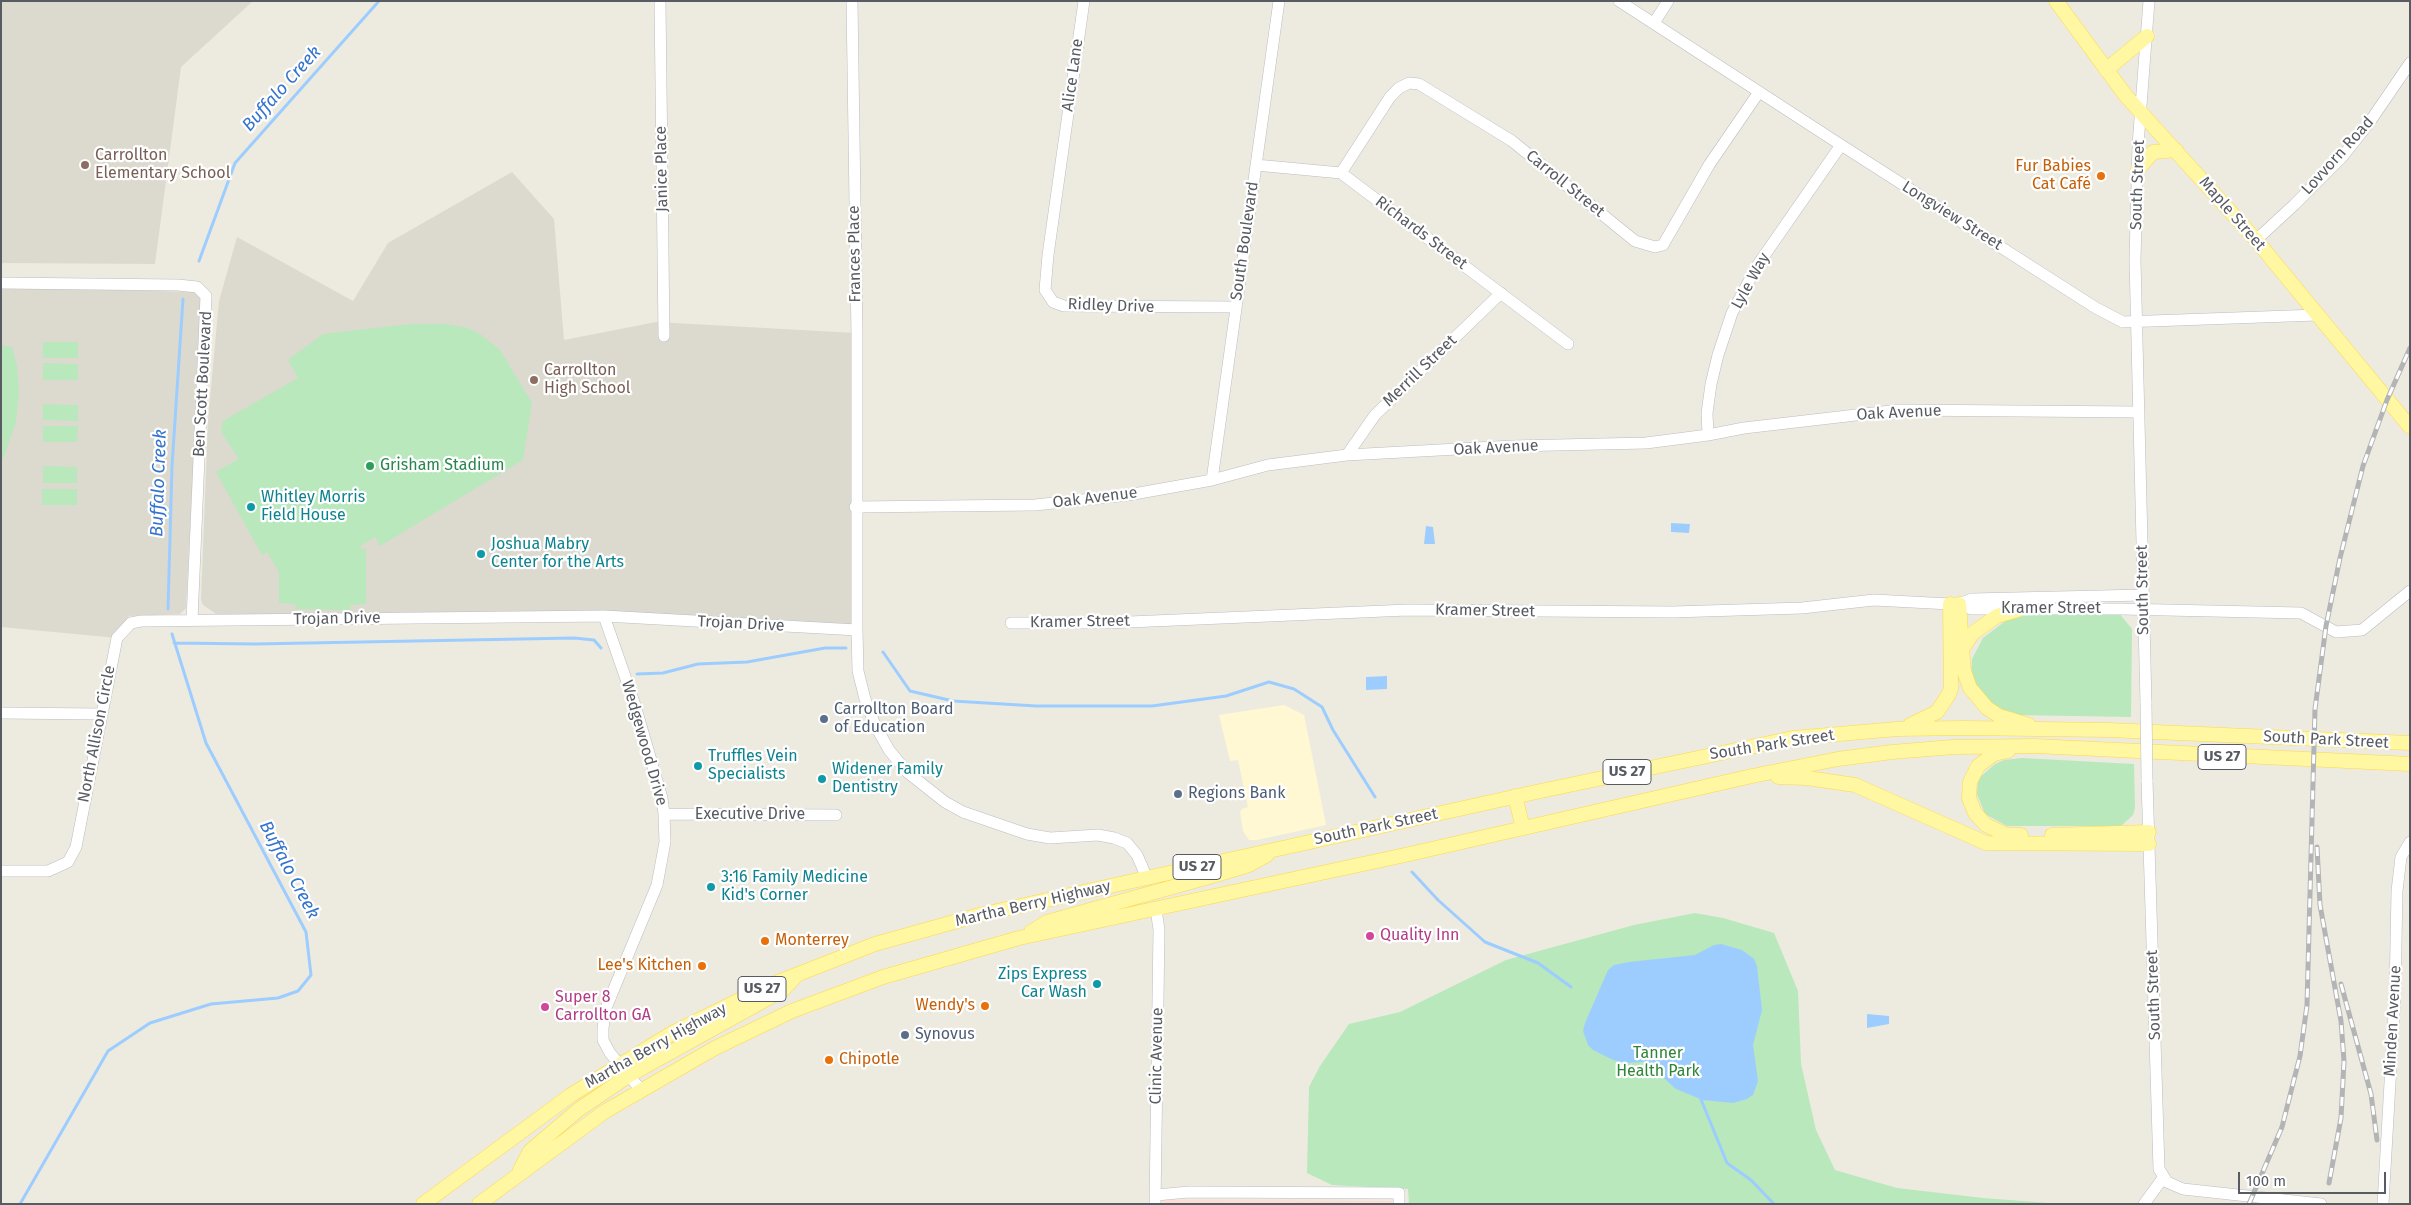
<!DOCTYPE html>
<html>
<head>
<meta charset="utf-8">
<style>
  body { margin:0 }
  #map { position:relative; width:2411px; height:1205px; overflow:hidden; background:#edebdf; font-family:"Fira Sans",sans-serif }
  canvas { display:block }
  .frame { position:absolute; inset:0; border:2px solid #585c62; pointer-events:none }
  .scale { position:absolute; left:2238px; top:1172px; width:148px; height:22px; box-sizing:border-box; border:2px solid #585c62; border-top:0; padding-left:6px; font-size:15px; line-height:18px; white-space:nowrap; color:#585c62; -webkit-text-stroke:4px #fff; paint-order:stroke }
</style>
</head>
<body>
<div id="map">
<canvas width="2411" height="1205"></canvas>
<div class="frame"></div>
<div class="scale">100 m</div>
</div>
<script>
const ctx = document.querySelector('canvas').getContext('2d');
ctx.lineJoin = 'round';
function paint(path, color) { ctx.fillStyle = color; ctx.fill(path, 'evenodd'); }
const shape = rows => new Path2D(rows.map(r => 'M' + r).join(''));
function strokePath(path, color, width, dash) { ctx.strokeStyle = color; ctx.lineWidth = width; ctx.lineCap = dash ? 'butt' : 'round'; ctx.setLineDash(dash || []); ctx.stroke(path); }
function label(font, color, halo, rows, align = 'center') {
  ctx.font = font + ' "Fira Sans",sans-serif'; ctx.lineWidth = 4.5; ctx.setLineDash([]); ctx.textBaseline = 'middle'; ctx.strokeStyle = halo; ctx.fillStyle = color; for (const [text, x, y, turn = 0] of rows) {
    ctx.save(); ctx.translate(x, y); ctx.rotate((+turn || 0) * Math.PI / 180); ctx.textAlign = isNaN(turn) ? turn : align; if (halo) ctx.strokeText(text, 0, 0); ctx.fillText(text, 0, 0); ctx.restore();
  }
}
paint(shape([
  [1284,705,1304,715,1326,825,1257,840,1249,840,1243,831,1240,812,1242,809,1248,807,1238,760,1230,761,1219,715]
]), '#fff8d2');
paint(shape([
  [1,1,253,1,181,67,155,264,1,263],
  [512,172,554,219,564,340,656,322,856,333,857,630,536,617,216,614,203,605,201,600,208,420,219,301,237,237,353,301,388,243],
  [1,287,196,292,202,300,186,608,180,614,129,616,126,626,117,638,1,627]
]), '#dcdace');
paint(shape([
  [1164,1200,1391,1201,1391,1204,1163,1204]
]), '#fdded7');
paint(shape([
  [410,324,444,324,468,328,480,334,500,350,532,403,523,460,380,546,375,537,360,546,361,549,366,549,366,604,350,605,350,610,295,609,296,604,279,603,279,572,267,552,262,555,216,472,239,459,221,432,223,421,298,378,288,360,323,334],
  [43,342,78,342,78,358,43,358],
  [1,345,12,347,17,366,19,392,16,422,1,464],
  [43,363,78,364,78,380,43,380],
  [43,404,78,405,78,421,43,420],
  [43,426,78,426,77,442,43,442],
  [43,466,77,467,77,483,43,483],
  [42,489,77,489,77,505,42,505],
  [2119,613,2132,629,2131,717,2015,715,1995,708,1977,692,1971,677,1972,659,1983,638,2012,616],
  [2022,758,2134,764,2135,808,2133,815,2121,826,2007,826,1985,814,1977,794,1978,779,1995,764,2004,760],
  [1695,913,1723,918,1774,933,1798,991,1801,1064,1816,1130,1835,1170,1897,1188,1983,1198,2062,1204,1409,1204,1408,1189,1332,1185,1307,1173,1309,1087,1320,1066,1349,1024,1400,1012,1506,960,1634,925]
]), '#b8e8bc');
paint(shape([
  [1671,523,1690,524,1689,533,1671,532],
  [1426,526,1433,527,1435,544,1424,544],
  [1387,676,1387,689,1366,690,1366,677],
  [1721,944,1742,950,1754,959,1757,966,1762,1010,1753,1045,1758,1081,1753,1095,1747,1099,1733,1103,1703,1100,1676,1089,1648,1064,1642,1062,1627,1063,1613,1060,1593,1050,1588,1045,1583,1031,1585,1023,1608,970,1614,965,1629,962,1695,955,1714,945],
  [1867,1014,1889,1016,1889,1024,1867,1028]
]), '#9dcdff');
strokePath(shape([
  [199,261,235,163,379,1],
  [168,609,172,466,183,299],
  [174,643,255,644,574,638,594,640,601,648],
  [883,652,910,691,953,701,1036,706,1152,706,1226,696,1269,682,1294,689,1322,707,1333,730,1375,797],
  [637,674,663,673,698,664,747,662,825,648,846,648],
  [1412,872,1438,900,1485,942,1538,963,1571,987],
  [1700,1097,1727,1163,1751,1180,1774,1204],
  [20,1204,108,1051,150,1023,211,1004,278,998,298,991,311,975,306,932,206,743,172,634]
]), '#9dcdff', 3);
const minor = shape([
  [660,1,664,336],
  [852,1,857,337,857,630,858,671,865,699,875,725,889,750,907,772,945,802,963,812,1027,834,1050,838,1098,835,1114,838,1127,843,1137,855,1147,878],
  [1084,1,1048,255,1045,290,1053,302,1064,306,1235,307],
  [1619,1,1841,145,2096,308,2123,322,2317,315],
  [1654,23,1668,1],
  [1256,165,1341,173,1568,344],
  [1341,173,1390,97,1399,88,1409,83,1419,84,1512,141,1635,241,1655,247,1663,245,1709,165,1759,92],
  [2256,240,2294,205,2342,157,2369,123,2410,63],
  [1,283,178,285,197,287,206,296,192,620],
  [1708,435,1707,413,1711,384,1718,355,1732,313,1757,266,1841,145],
  [1347,455,1375,415,1501,293],
  [1212,480,1279,1],
  [855,507,1035,505,1128,495,1212,480,1268,465,1347,455,1513,446,1646,443,1708,435,1744,428,1899,410,2139,412],
  [1959,604,1971,609,2121,609,2301,613,2336,632,2362,630,2410,591],
  [604,616,635,705,662,798,664,814,665,842,657,885,606,1008,603,1028,603,1040,610,1053,641,1090],
  [1011,623,1106,623,1408,610,1673,612,1802,608,1874,600,1950,604,1959,604,1972,599,2143,595],
  [2146,703,2135,260,2138,145,2149,1],
  [1,713,100,714],
  [2147,780,2159,1169,2167,1182,2183,1189,2321,1204],
  [664,814,836,815],
  [1,871,48,871,68,862,76,847,117,638,131,623,141,621,604,616,857,630],
  [1156,1195,1189,1192,1399,1193,1399,1204],
  [1155,1204,1159,930,1156,909],
  [2144,1204,2163,1178],
  [2383,1204,2395,996,2397,891,2401,857,2410,842]
]);
const major = shape([
  [2056,1,2126,96,2256,240,2410,427],
  [2106,70,2147,36],
  [2138,169,2153,152,2176,150],
  [1959,604,1962,649],
  [2018,610,1997,616,1973,633,1962,649,1964,671,1970,688,1987,708,1999,716,2029,725],
  [1910,725,1937,712,1949,694,1951,688,1950,604],
  [2008,751,1994,754,1978,766,1970,782,1969,798,1975,813,1986,825,2007,835,2021,835],
  [1778,777,1807,778,1855,785,1986,843,2149,844],
  [1515,796,1523,828],
  [2052,835,2149,832],
  [1031,932,1047,922,1216,875,1249,865,1267,855],
  [520,1170,530,1151,578,1110,628,1076,783,990,796,976],
  [423,1204,571,1095,674,1032,770,985,824,964,875,944,979,915,1536,792,1793,738,1897,729,1964,728,2108,730,2410,743],
  [479,1204,604,1112,715,1048,792,1011,883,977,1019,938,1405,855,1752,776,1838,759,1892,752,1953,747,2035,746,2410,764]
]);
strokePath(minor, '#babcc3', 12);
strokePath(major, '#fed847', 15);
strokePath(minor, '#fff', 11);
strokePath(major, '#fff7a2', 14);
const rail = shape([
  [2317,847,2320,905,2341,1021,2344,1061,2341,1118,2329,1183],
  [2341,984,2371,1094,2377,1140],
  [2249,1204,2282,1127,2300,1056,2307,1005,2315,709,2326,626,2340,558,2363,466,2387,400,2410,348]
]);
strokePath(rail, '#b3b4b5', 5);
strokePath(rail, '#fff', 3, [9]);
const minorBridge = shape([
  [2146,703,2147,780]
]);
strokePath(minorBridge, '#babcc3', 12, []);
strokePath(minorBridge, '#fff', 11);
for (const [x, y, r, color] of [
  [85,165,5,"#8d6e63"],
  [2101,176,5,"#e8710a"],
  [534,380,5,"#8d6e63"],
  [370,466,5,"#2e9e5b"],
  [251,507,5,"#0f9aa8"],
  [481,554,5,"#0f9aa8"],
  [824,719,5,"#5c6f8a"],
  [698,766,5,"#0f9aa8"],
  [822,779,5,"#0f9aa8"],
  [1178,794,5,"#5c6f8a"],
  [711,887,5,"#0f9aa8"],
  [1370,936,5,"#d1479c"],
  [765,941,5,"#e8710a"],
  [702,966,5,"#e8710a"],
  [1097,984,5,"#0f9aa8"],
  [985,1006,5,"#e8710a"],
  [545,1007,5,"#d1479c"],
  [905,1035,5,"#5c6f8a"],
  [829,1060,5,"#e8710a"]
]) { const dot = new Path2D(); dot.arc(x, y, r, 0, 2 * Math.PI); ctx.fillStyle = color; ctx.fill(dot); strokePath(dot, '#fff', 2); }
for (const [x, y, w] of [
  [2222,757,48],
  [1627,772,48],
  [1197,867,48],
  [762,989,48]
]) { const box = new Path2D(); box.roundRect(x - w / 2, y - 12.5, w, 25, 4); ctx.fillStyle = '#fff'; ctx.fill(box); strokePath(box, '#585c62', 1); }
label('bold 15px', '#585c62', null, [
  ["US 27",2222,757],
  ["US 27",1627,772],
  ["US 27",1197,867],
  ["US 27",762,989]
]);
label('16px', '#585c62', '#fff', [
  ["Alice Lane",1073,75,-82],
  ["Lovvorn Road",2338,156,-48],
  ["Janice Place",662,169,-91],
  ["Carroll Street",1565,184,39],
  ["South Street",2138,185,-88],
  ["Maple Street",2232,214,49],
  ["Longview Street",1952,216,32],
  ["Richards Street",1421,233,37],
  ["South Boulevard",1245,241,-82],
  ["Frances Place",855,254,-91],
  ["Lyle Way",1751,281,-61],
  ["Ridley Drive",1111,306,2],
  ["Merrill Street",1420,371,-44],
  ["Ben Scott Boulevard",203,384,-87],
  ["Oak Avenue",1899,413,-3],
  ["Oak Avenue",1496,448,-3],
  ["Oak Avenue",1095,498,-7],
  ["South Street",2143,590,-91],
  ["Kramer Street",2051,609],
  ["Kramer Street",1485,611,1],
  ["Trojan Drive",337,619,-1],
  ["Kramer Street",1080,622,-1],
  ["Trojan Drive",741,624,3],
  ["North Allison Circle",97,734,-79],
  ["South Park Street",2326,740,3],
  ["Wedgewood Drive",644,743,74],
  ["South Park Street",1772,745,-9],
  ["Executive Drive",750,815],
  ["South Park Street",1376,827,-12],
  ["Martha Berry Highway",1033,904,-13],
  ["South Street",2154,995,-92],
  ["Minden Avenue",2393,1021,-87],
  ["Martha Berry Highway",656,1046,-29],
  ["Clinic Avenue",1157,1056,-89]
]);
label('16px', '#785e54', '#fff', [
  ["Carrollton",95,156],
  ["Elementary School",95,174],
  ["Carrollton",544,371],
  ["High School",544,389]
], 'left');
label('16px', '#c56008', '#fff', [
  ["Fur Babies",2091,167],
  ["Cat Café",2091,185],
  ["Monterrey",775,941,"left"],
  ["Lee's Kitchen",692,966],
  ["Wendy's",975,1006],
  ["Chipotle",839,1060,"left"]
], 'right');
label('16px', '#27864d', '#fff', [
  ["Grisham Stadium",380,466]
], 'left');
label('16px', '#0d838f', '#fff', [
  ["Whitley Morris",261,498],
  ["Field House",261,516],
  ["Joshua Mabry",491,545],
  ["Center for the Arts",491,563],
  ["Truffles Vein",708,757],
  ["Specialists",708,775],
  ["Widener Family",832,770],
  ["Dentistry",832,788],
  ["3:16 Family Medicine",721,878],
  ["Kid's Corner",721,896],
  ["Zips Express",1087,975,"right"],
  ["Car Wash",1087,993,"right"]
], 'left');
label('16px', '#4e5e75', '#fff', [
  ["Carrollton Board",834,710],
  ["of Education",834,728],
  ["Regions Bank",1188,794],
  ["Synovus",915,1035]
], 'left');
label('16px', '#b23c85', '#fff', [
  ["Quality Inn",1380,936],
  ["Super 8",555,998],
  ["Carrollton GA",555,1016]
], 'left');
label('16px', '#2d8537', '#fff', [
  ["Tanner",1658,1054],
  ["Health Park",1658,1072]
]);
label('italic 18px', '#3574cd', '#fff', [
  ["Buffalo Creek",282,89,-48],
  ["Buffalo Creek",159,483,-88],
  ["Buffalo Creek",289,870,62]
]);
</script>
</body>
</html>
